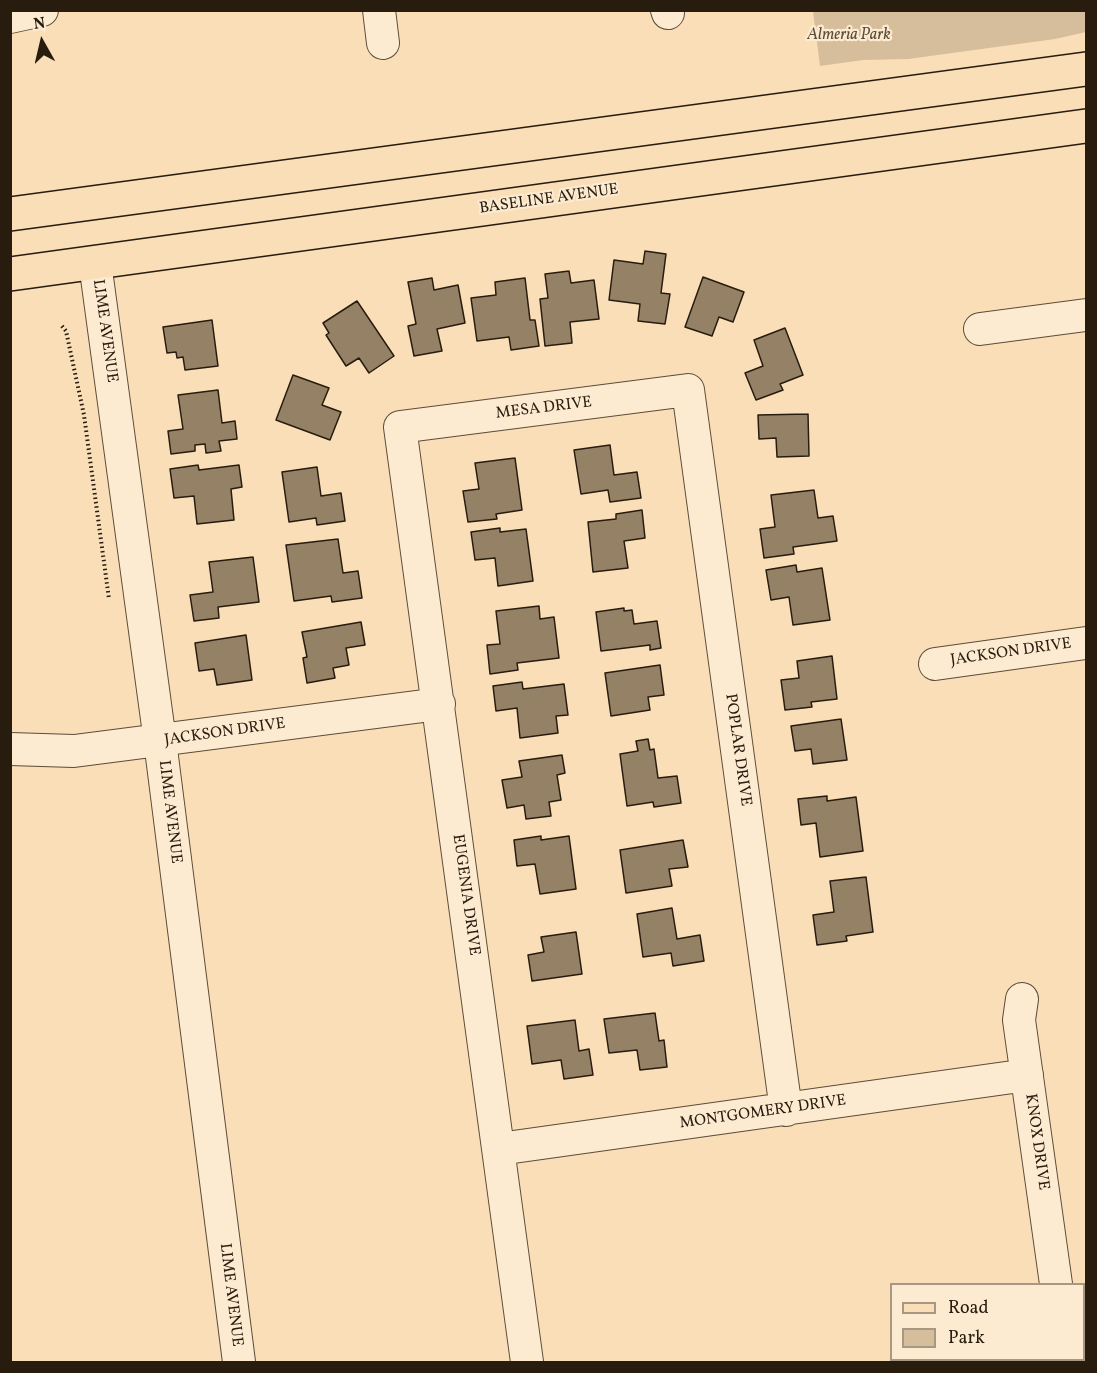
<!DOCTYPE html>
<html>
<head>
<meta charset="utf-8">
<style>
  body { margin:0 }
  #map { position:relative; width:1097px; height:1373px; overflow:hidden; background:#fadeb8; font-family:Vollkorn,serif }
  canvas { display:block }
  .frame { position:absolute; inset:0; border:12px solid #271c0e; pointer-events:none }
  .legend { position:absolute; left:890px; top:1283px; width:195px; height:78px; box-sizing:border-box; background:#fcead1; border:2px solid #a79883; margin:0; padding:8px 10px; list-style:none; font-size:18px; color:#271c0e }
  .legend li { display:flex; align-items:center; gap:12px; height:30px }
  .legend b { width:30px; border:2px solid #a79883 }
  .north { position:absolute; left:12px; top:12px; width:60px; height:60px; -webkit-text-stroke:4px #fcead1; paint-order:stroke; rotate:352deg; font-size:16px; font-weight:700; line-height:24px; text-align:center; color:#271c0e }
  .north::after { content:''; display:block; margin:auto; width:21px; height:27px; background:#271c0e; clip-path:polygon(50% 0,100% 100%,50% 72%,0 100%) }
</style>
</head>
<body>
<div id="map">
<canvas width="1097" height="1373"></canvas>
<div class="frame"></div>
<ul class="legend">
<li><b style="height:8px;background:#fadeb8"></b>Road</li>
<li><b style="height:16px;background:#d6bd9b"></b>Park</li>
</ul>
<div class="north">N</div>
</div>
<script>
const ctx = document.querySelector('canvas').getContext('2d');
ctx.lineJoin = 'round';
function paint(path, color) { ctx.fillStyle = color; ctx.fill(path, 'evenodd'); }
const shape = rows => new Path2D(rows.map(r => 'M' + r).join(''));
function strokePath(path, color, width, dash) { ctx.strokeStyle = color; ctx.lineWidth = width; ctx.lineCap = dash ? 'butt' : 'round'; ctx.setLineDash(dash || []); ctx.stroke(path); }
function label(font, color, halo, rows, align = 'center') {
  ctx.font = font + ' Vollkorn,serif'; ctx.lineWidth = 4.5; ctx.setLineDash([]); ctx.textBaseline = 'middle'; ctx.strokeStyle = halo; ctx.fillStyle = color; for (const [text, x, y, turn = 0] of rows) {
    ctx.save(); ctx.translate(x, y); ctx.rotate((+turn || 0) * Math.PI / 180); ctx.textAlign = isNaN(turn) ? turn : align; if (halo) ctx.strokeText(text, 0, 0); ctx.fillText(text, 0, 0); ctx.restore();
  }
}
paint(shape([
  [813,11,1086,11,1086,32,1055,39,908,59,863,60,820,66]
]), '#d6bd9b');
const building = shape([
  [645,251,666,254,661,293,670,294,665,324,638,321,640,304,609,300,614,260,643,264,645,251],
  [569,271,571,283,594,280,599,319,570,322,572,343,545,346,540,299,548,298,545,274,569,271],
  [703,277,744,292,733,322,719,317,712,336,685,327,703,277],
  [432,278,434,290,458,285,465,323,437,329,442,351,414,356,408,326,416,324,408,282,432,278],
  [525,278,530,320,535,320,539,346,511,350,509,337,477,341,471,298,496,295,495,282,525,278],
  [357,301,394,356,369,373,359,358,346,366,326,335,329,333,323,323,357,301],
  [212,320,218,366,185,370,183,357,177,358,176,352,167,353,163,327,212,320],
  [785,328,803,375,780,384,783,390,756,400,745,373,763,366,754,340,785,328],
  [293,375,329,388,322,405,341,412,330,440,276,420,293,375],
  [218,390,222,423,235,421,237,439,219,441,221,451,206,453,205,444,195,445,195,451,171,454,168,431,183,429,178,395,218,390],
  [808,414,809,456,777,457,776,438,759,439,758,415,808,414],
  [610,445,614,475,637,472,641,498,610,502,608,490,581,494,574,450,610,445],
  [515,458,522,510,496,514,497,519,468,522,463,491,479,489,475,463,515,458],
  [198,465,199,470,239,465,242,487,231,489,234,520,197,524,194,496,174,498,170,469,198,465],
  [317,467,321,496,341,493,345,521,317,525,316,518,289,522,282,472,317,467],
  [814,490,818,518,833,516,837,541,793,547,794,554,764,558,760,529,775,527,771,495,814,490],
  [642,510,645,538,624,541,628,568,593,572,588,522,616,519,616,514,642,510],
  [500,528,500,532,526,529,533,581,498,586,495,558,475,560,471,532,500,528],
  [338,539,343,573,358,571,362,598,332,602,331,596,294,601,286,545,338,539],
  [253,557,259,602,218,607,219,618,194,621,190,595,213,592,209,562,253,557],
  [796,565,797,572,822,568,830,620,793,625,789,597,771,600,766,570,796,565],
  [539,606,540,619,554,617,559,658,517,663,518,670,490,674,487,645,500,644,496,611,539,606],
  [624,608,624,611,632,610,634,624,657,621,661,648,650,650,650,645,601,651,596,612,624,608],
  [361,622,365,645,346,648,349,665,333,668,335,678,307,683,303,658,307,657,302,632,361,622],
  [246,635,252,680,217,685,214,669,199,671,195,643,246,635],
  [832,656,837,699,811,702,812,707,785,710,781,680,799,678,797,661,832,656],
  [660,665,664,695,648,697,650,710,611,716,605,673,660,665],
  [522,682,523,689,564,684,568,715,556,716,558,733,520,738,517,708,496,711,493,686,522,682],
  [841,719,847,760,813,764,811,749,795,751,791,726,841,719],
  [648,739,650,750,654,749,658,778,677,776,681,803,654,807,653,802,627,806,620,754,638,751,636,741,648,739],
  [562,755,565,773,557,775,561,800,549,802,551,816,526,819,524,805,507,808,502,780,522,777,519,761,562,755],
  [827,796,827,801,856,797,863,851,820,857,816,823,801,825,798,799,827,796],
  [541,836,541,840,569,836,576,889,540,894,535,864,517,866,514,840,541,836],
  [683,840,688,867,669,869,672,886,626,893,620,850,683,840],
  [866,877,873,932,846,936,847,941,817,945,813,915,834,912,830,881,866,877],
  [672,908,677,939,700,935,704,961,673,966,671,953,643,957,637,914,672,908],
  [576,932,582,974,532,981,528,955,544,952,541,937,576,932],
  [655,1013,659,1041,664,1040,667,1067,640,1070,637,1050,609,1053,604,1019,655,1013],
  [575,1020,579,1051,589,1049,593,1075,564,1079,561,1060,532,1064,527,1026,575,1020]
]);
paint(building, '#958166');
strokePath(building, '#271c0e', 1.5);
const minor = shape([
  [379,10,383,43],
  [667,10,668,13],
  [10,17,42,10],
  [95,263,160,741,239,1362],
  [980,329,1086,315],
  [935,664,1086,643],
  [10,749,74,751,439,704],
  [1022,999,1019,1020,1056,1284],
  [499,1149,1027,1075],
  [1067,1360,1067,1362],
  [527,1362,400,427,688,390,786,1110]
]);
const major = shape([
  [10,214,1086,69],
  [10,274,1086,126]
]);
strokePath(minor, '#5c4c38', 34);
strokePath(major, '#271c0e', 36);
strokePath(shape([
  [62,326,66,331,84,415,109,599]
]), '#271c0e', 4, [1.5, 3]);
strokePath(minor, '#fcead1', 32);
strokePath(major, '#fadeb8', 33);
label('italic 16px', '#5c4c38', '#fcead1', [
  ["Almeria Park",849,36]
]);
label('16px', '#271c0e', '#fcead1', [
  ["BASELINE AVENUE",549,200,-8],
  ["LIME AVENUE",104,331,82],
  ["MESA DRIVE",544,409,-7],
  ["JACKSON DRIVE",1011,653,-8],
  ["JACKSON DRIVE",225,733,-8],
  ["POPLAR DRIVE",737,750,82],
  ["LIME AVENUE",169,812,83],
  ["EUGENIA DRIVE",465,895,82],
  ["MONTGOMERY DRIVE",763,1113,-8],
  ["KNOX DRIVE",1036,1142,82],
  ["LIME AVENUE",230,1295,83]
]);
</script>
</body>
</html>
